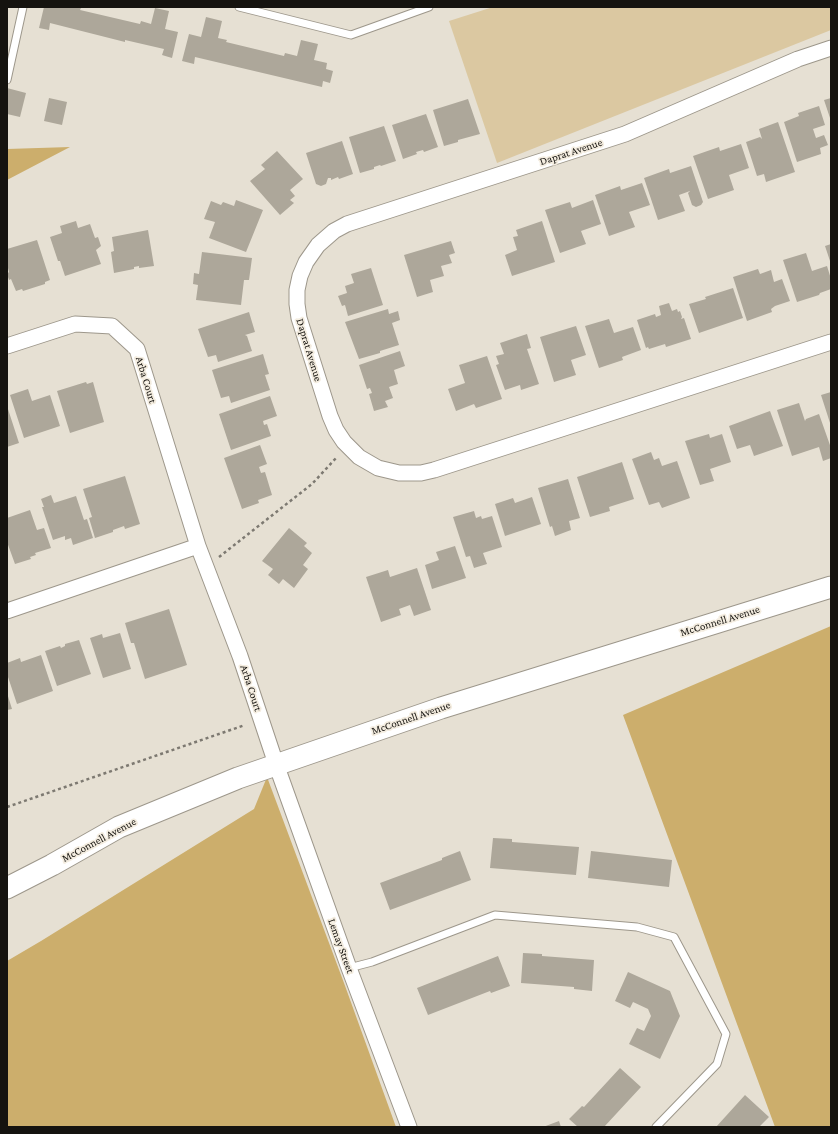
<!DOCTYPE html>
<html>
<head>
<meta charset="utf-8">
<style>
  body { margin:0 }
  #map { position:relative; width:838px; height:1134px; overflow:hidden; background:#e6e0d3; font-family:"Crimson Pro",serif }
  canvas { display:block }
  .frame { position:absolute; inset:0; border:8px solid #15130f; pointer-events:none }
</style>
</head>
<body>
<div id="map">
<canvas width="838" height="1134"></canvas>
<div class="frame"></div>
</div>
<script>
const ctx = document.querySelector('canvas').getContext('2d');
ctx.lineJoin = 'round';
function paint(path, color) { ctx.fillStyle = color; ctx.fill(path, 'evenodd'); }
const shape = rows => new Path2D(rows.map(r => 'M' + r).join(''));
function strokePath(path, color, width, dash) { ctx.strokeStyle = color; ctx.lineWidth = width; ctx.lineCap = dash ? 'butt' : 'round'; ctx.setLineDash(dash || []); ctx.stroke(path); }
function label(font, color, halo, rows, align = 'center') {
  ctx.font = font + ' "Crimson Pro",serif'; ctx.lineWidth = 3.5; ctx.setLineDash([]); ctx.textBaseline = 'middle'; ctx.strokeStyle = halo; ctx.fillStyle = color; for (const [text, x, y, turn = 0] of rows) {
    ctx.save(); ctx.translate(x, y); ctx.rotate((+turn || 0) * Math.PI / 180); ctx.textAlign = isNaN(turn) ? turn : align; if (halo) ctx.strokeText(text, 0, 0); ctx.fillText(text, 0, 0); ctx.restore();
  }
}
paint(shape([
  [493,7,831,7,831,30,497,163,449,21]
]), '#dbc8a1');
paint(shape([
  [70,147,7,180,7,149],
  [831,626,831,1127,775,1127,623,715],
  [267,777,344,983,396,1127,7,1127,7,961,41,941,254,809]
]), '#ccae6c');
paint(shape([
  [44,7,76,7,81,8,80,10,140,24,141,21,151,24,155,8,169,11,165,29,178,32,172,58,162,55,164,49,125,40,125,42,50,23,49,30,39,28],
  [206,17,222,21,218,38,227,40,226,42,284,56,285,53,297,56,301,40,318,44,314,60,327,63,326,69,333,71,330,83,323,81,322,87,195,57,194,64,182,61,189,34,201,37],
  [7,88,26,93,20,117,7,114],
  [49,98,67,102,62,125,44,121],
  [831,98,831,121,824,100],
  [468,99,480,134,458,140,458,142,444,146,433,110],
  [819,106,825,125,813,129,816,138,824,135,828,145,820,148,821,154,797,162,784,122,799,116,798,113],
  [426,114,438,147,424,152,423,150,416,152,417,154,403,159,392,125],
  [778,122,795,172,766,182,764,174,757,176,746,142,760,137,762,139,759,129],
  [384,126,396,161,381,166,380,165,374,167,374,169,360,173,349,137],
  [342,141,353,174,339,179,338,177,331,180,331,178,328,178,326,184,321,186,316,184,306,153],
  [741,144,749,168,729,175,734,190,708,199,693,156,719,147,720,151],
  [277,151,303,179,290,190,295,196,290,200,294,203,280,215,250,181,265,169,261,165],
  [691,166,703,202,701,205,696,207,692,205,688,193,690,191,679,195,685,211,658,220,644,178,669,169,670,173],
  [642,183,650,205,629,212,635,227,609,236,595,195,620,186,621,190],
  [236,200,263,210,246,252,209,238,215,222,204,219,211,201,221,205,223,202,234,206],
  [593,200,601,224,581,231,586,244,560,253,545,210,570,202,572,208],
  [76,221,78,228,90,224,95,238,98,237,101,246,96,250,101,264,65,276,60,261,58,261,50,237,62,233,60,226],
  [542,221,555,262,512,276,505,255,517,250,513,237,518,236,516,230],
  [148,230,154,266,139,268,139,266,134,267,134,269,114,273,111,252,114,251,112,237],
  [37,240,50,280,45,282,45,284,23,291,22,289,16,291,11,279,9,280,7,274,9,272,7,264,7,249],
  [451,241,455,253,449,255,452,263,441,266,444,276,430,280,433,292,417,297,404,255],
  [831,244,831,264,825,246],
  [202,252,252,258,249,280,244,280,241,305,196,300,198,285,193,284,194,273,199,274],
  [806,253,812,271,827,266,831,279,831,289,820,293,819,295,797,302,783,260],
  [371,268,383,305,348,316,345,305,342,306,338,296,347,293,345,286,354,283,351,274],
  [758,269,760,274,771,270,774,282,782,279,790,301,775,306,771,309,772,312,747,321,733,277],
  [733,288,743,318,699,333,689,304,706,299,705,297],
  [669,303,672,311,677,309,678,312,680,311,682,317,681,319,684,318,691,339,666,347,665,344,649,349,648,347,646,348,637,320,655,314,656,317,661,315,659,306],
  [388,309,389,314,398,311,400,320,392,323,399,345,380,351,380,353,359,359,345,322],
  [249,312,255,332,245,335,247,336,252,351,218,362,216,355,208,357,198,329],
  [609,319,614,333,633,327,641,350,622,357,623,360,599,368,585,326],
  [576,326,586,355,571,360,576,375,554,382,540,337],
  [527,334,531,348,527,349,539,384,521,390,520,385,505,390,496,365,499,364,496,356,504,354,500,343],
  [400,351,405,366,394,370,398,384,389,387,393,398,385,401,388,407,374,411,369,394,372,393,370,388,367,389,359,365],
  [263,354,269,374,265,375,270,390,231,403,229,396,221,398,212,370],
  [487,356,502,399,476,408,474,404,456,411,448,389,465,383,459,365],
  [86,382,87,384,93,382,104,422,70,433,57,391],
  [28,389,32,401,50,395,60,426,24,438,10,395],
  [831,392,831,426,821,395],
  [270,396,277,416,263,421,264,425,267,424,271,436,231,450,219,414],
  [799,403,805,421,806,419,819,414,831,448,831,458,823,461,819,447,792,456,777,410],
  [7,406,19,443,7,447],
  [770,411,783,446,754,456,750,445,737,449,729,426],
  [709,434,710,438,722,434,731,462,710,469,714,481,700,485,685,441],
  [260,445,267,464,259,467,261,473,265,472,272,495,258,500,259,503,242,509,224,458],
  [651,452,654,460,659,458,662,466,677,461,690,498,662,508,659,502,649,505,632,459],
  [622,462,634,499,609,507,610,511,590,517,577,477],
  [125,476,140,524,125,529,124,526,113,530,113,532,95,538,89,518,92,517,83,489],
  [568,479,580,518,569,521,571,530,555,536,552,526,550,527,538,488],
  [51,495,54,503,76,496,84,520,87,519,93,538,73,545,71,538,65,540,65,536,53,540,42,507,44,507,41,499],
  [532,497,541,524,505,536,495,504,513,498,515,503],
  [30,510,37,530,44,528,51,548,35,553,36,555,30,557,31,559,15,564,7,542,7,518],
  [474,511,476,518,481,516,482,519,492,516,502,547,483,553,487,564,474,568,470,556,466,557,453,517],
  [289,528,307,543,304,546,312,553,303,565,308,569,294,588,283,579,279,584,268,575,273,569,262,561],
  [455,546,466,578,432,589,425,565,439,560,436,552],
  [417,568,431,610,414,616,410,605,399,609,401,615,381,622,366,577,388,570,390,577],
  [169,609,187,665,145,679,134,643,131,643,125,623],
  [120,633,131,669,103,678,90,638,102,634,103,638],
  [79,640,91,674,57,686,45,651,60,646,61,648,65,646,65,644],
  [41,655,53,691,17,704,7,674,7,663,20,658,21,662],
  [7,693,12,709,7,710],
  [493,838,512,839,512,842,579,847,576,875,490,868],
  [460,851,471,880,390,910,380,883,442,860,442,858],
  [591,851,672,860,669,887,588,878],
  [523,953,542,954,542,956,594,960,592,991,574,989,574,987,521,983],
  [498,956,510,986,491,993,490,991,428,1015,417,988],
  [628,972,670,991,680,1016,660,1059,629,1044,637,1028,644,1031,651,1016,648,1009,633,1002,630,1008,615,1001],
  [620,1068,641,1087,604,1127,578,1127,569,1119,582,1106,584,1107],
  [745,1095,769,1117,759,1127,716,1127],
  [559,1121,561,1127,543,1127]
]), '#ada79a');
const lane = shape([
  [239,7,351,35,429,7],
  [7,80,23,7],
  [349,968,372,962,495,915,637,927,674,937,726,1034,717,1064,656,1127]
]);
const street = shape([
  [831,48,798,59,625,134,347,224,334,231,318,245,306,262,300,276,297,290,297,304,299,318,330,416,336,430,344,442,359,457,378,468,399,473,421,473,434,470,831,342],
  [7,346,75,324,112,326,137,349,198,546,240,656,276,764,349,968,409,1127],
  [7,611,198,546]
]);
const secondary = shape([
  [7,888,52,865,119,827,238,778,441,708,831,587]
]);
strokePath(lane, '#9d978b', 9);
strokePath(street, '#9d978b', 17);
strokePath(secondary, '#9d978b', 23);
strokePath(shape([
  [219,557,312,484,337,457],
  [7,807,245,725]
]), '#7d7971', 2.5, [3, 3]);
strokePath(lane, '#fff', 7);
strokePath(street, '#fff', 15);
strokePath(secondary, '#fff', 21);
label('11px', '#15130f', '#f4ede0', [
  ["Daprat Avenue",571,152,-18],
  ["Daprat Avenue",309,350,73],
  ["Arba Court",146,380,73],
  ["McConnell Avenue",720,621,-17],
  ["Arba Court",251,688,72],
  ["McConnell Avenue",411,718,-19],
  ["McConnell Avenue",99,840,-28],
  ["Lemay Street",341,946,70]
]);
</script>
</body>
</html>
